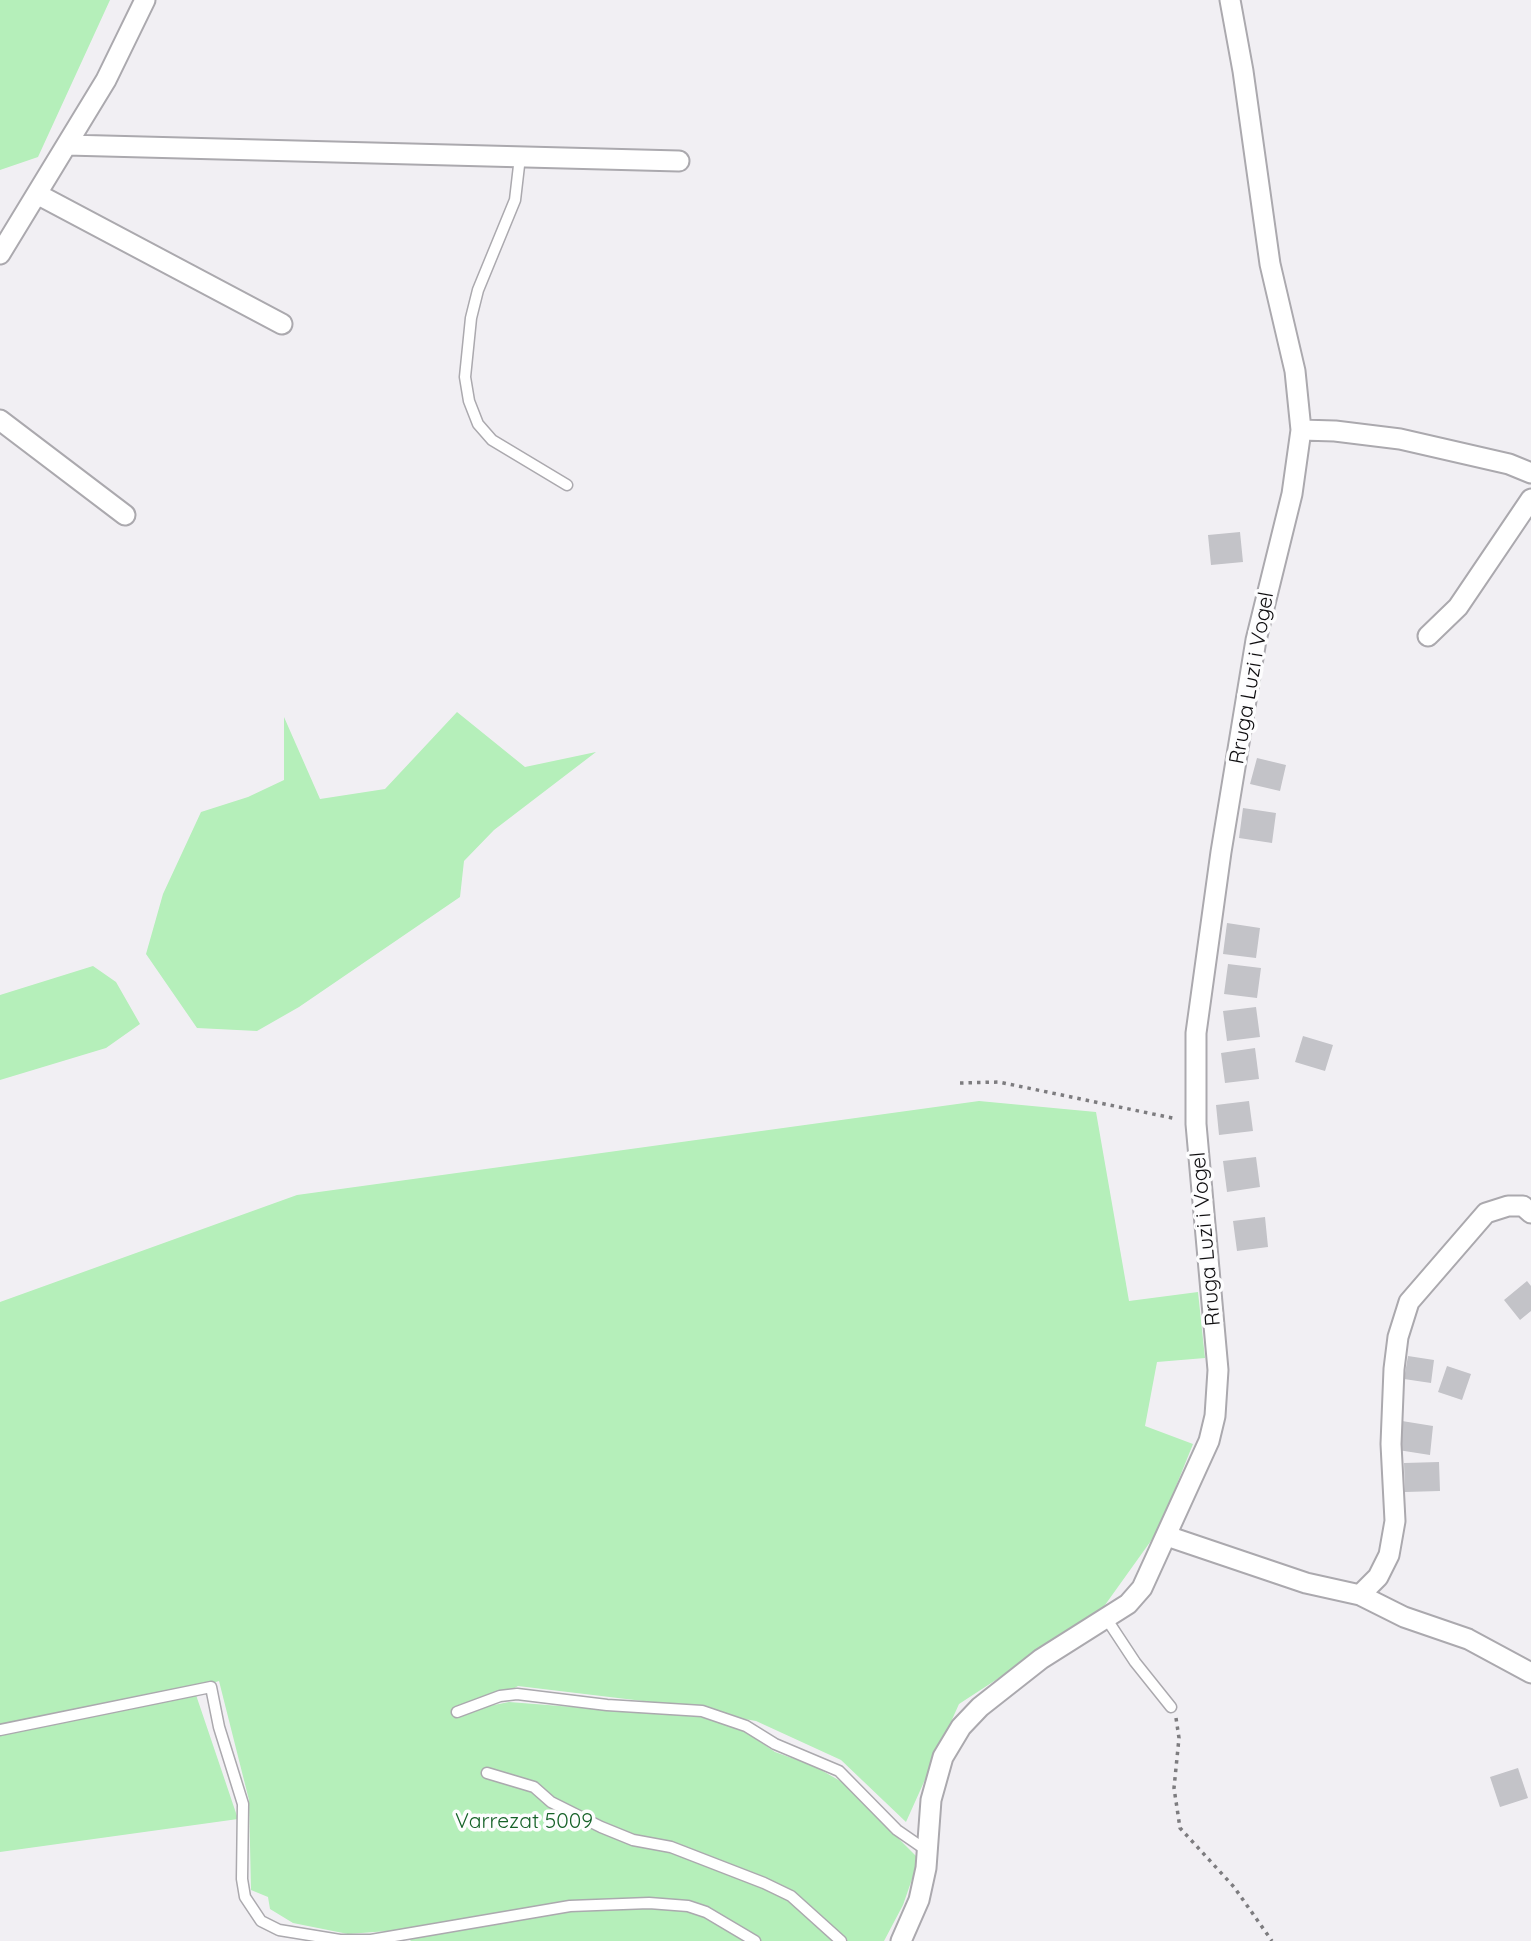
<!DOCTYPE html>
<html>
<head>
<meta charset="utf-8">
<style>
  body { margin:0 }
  canvas { display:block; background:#f1eff3 }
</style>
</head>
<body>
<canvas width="1531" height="1941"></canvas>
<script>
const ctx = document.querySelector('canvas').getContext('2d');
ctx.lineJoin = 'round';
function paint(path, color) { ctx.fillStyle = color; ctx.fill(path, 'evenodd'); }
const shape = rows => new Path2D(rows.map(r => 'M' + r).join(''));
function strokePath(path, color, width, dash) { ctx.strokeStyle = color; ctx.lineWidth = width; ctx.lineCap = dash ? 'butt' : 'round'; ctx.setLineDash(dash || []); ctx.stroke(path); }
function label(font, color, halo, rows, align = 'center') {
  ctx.font = font + ' Quicksand,sans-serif'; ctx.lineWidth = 7; ctx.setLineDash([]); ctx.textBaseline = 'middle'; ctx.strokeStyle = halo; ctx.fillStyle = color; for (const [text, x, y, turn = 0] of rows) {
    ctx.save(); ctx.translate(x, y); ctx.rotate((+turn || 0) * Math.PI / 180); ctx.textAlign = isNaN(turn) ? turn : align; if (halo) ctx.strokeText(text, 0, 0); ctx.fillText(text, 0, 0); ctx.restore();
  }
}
paint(shape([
  [0,0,110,0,38,157,0,170],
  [457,712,525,767,596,752,494,830,464,861,460,897,299,1007,257,1031,197,1028,146,954,163,894,201,812,248,797,284,780,284,717,320,799,385,789],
  [93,966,116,982,140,1024,106,1048,0,1080,0,995],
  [979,1101,1096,1112,1129,1301,1198,1292,1205,1358,1157,1362,1145,1426,1193,1444,1158,1531,1100,1612,959,1704,906,1822,841,1760,756,1721,643,1701,518,1686,479,1708,509,1702,700,1717,741,1729,775,1752,814,1766,842,1782,919,1859,903,1905,884,1941,411,1941,401,1930,348,1934,293,1923,270,1909,268,1897,251,1890,249,1800,219,1681,194,1689,238,1819,0,1852,0,1302,297,1195]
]), '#b5efba');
paint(shape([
  [1240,532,1243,562,1211,565,1208,535],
  [1257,758,1286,765,1280,791,1250,784],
  [1243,808,1276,813,1272,843,1239,838],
  [1227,923,1260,928,1256,958,1223,954],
  [1228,964,1261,968,1257,998,1224,994],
  [1256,1007,1260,1037,1227,1041,1223,1011],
  [1303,1036,1333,1045,1325,1071,1295,1062],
  [1255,1048,1259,1079,1225,1083,1221,1053],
  [1249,1101,1253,1131,1219,1135,1216,1105],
  [1256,1157,1260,1187,1227,1192,1223,1161],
  [1265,1217,1268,1247,1237,1251,1233,1221],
  [1527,1281,1531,1286,1531,1311,1520,1320,1504,1300],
  [1408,1356,1434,1360,1431,1383,1404,1379],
  [1447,1366,1471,1374,1462,1400,1438,1392],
  [1402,1421,1433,1426,1430,1455,1398,1450],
  [1439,1462,1440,1491,1405,1492,1404,1463],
  [1518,1768,1528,1798,1500,1807,1490,1777]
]), '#c3c3c8');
const service = shape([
  [520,157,515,200,478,290,471,318,465,377,469,401,478,424,492,440,567,485],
  [1106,1618,1135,1662,1171,1707],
  [457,1712,500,1696,517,1694,607,1705,702,1711,746,1726,775,1744,839,1771,897,1830,926,1850],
  [0,1730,211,1687,219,1727,243,1804,242,1879,245,1897,261,1921,279,1930,340,1940,371,1940,570,1906,649,1903,688,1906,706,1912,755,1941],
  [487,1773,534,1787,551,1802,601,1827,633,1840,671,1847,764,1883,791,1896,841,1941]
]);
const minor = shape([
  [67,145,679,161],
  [37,194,282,324],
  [0,254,106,80,145,0],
  [0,420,125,515],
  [1301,430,1335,431,1400,439,1509,464,1531,473],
  [1428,636,1458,607,1531,499],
  [1167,1536,1306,1583,1360,1595,1404,1617,1468,1639,1531,1673],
  [1360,1595,1378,1577,1389,1555,1395,1521,1391,1444,1394,1369,1398,1337,1409,1302,1486,1213,1508,1206,1523,1206,1531,1213],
  [901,1941,919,1900,926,1868,931,1800,943,1757,961,1727,980,1707,1041,1659,1128,1604,1142,1588,1209,1441,1215,1416,1218,1370,1196,1124,1196,1033,1221,852,1256,640,1292,494,1301,430,1295,371,1270,264,1243,71,1230,0]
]);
strokePath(service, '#aba9ae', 13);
strokePath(minor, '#aba9ae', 23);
strokePath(shape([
  [960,1083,999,1082,1177,1119],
  [1176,1718,1179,1738,1174,1788,1180,1828,1234,1887,1272,1941]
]), '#7d7c7f', 3.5, [3.5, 5]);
strokePath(service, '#fff', 10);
strokePath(minor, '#fff', 19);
label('21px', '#0e0d0f', '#fdfdfe', [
  ["Rruga Luzi i Vogel",1252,678,-80],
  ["Rruga Luzi i Vogel",1206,1239,-95]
]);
label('21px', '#166228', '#fdfdfe', [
  ["Varrezat 5009",524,1822]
]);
</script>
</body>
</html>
